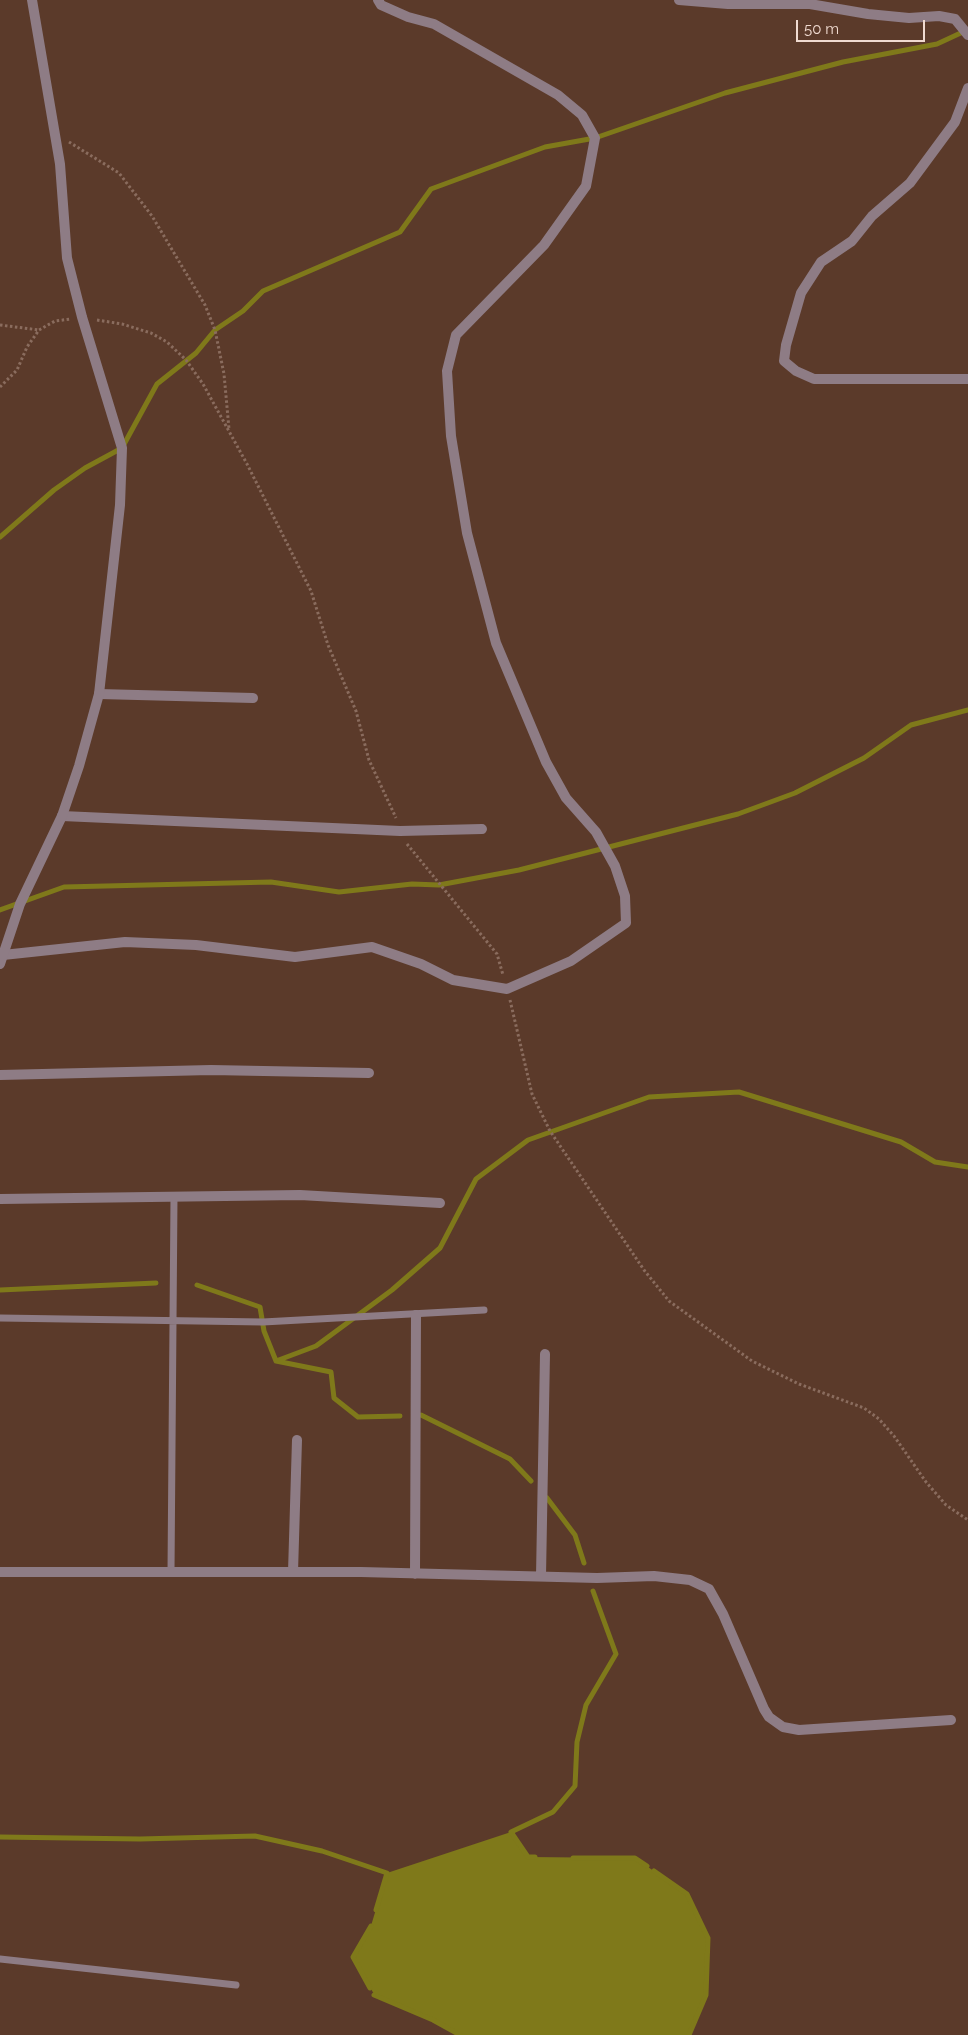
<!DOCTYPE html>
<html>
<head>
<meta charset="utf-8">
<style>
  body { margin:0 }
  #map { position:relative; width:968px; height:2035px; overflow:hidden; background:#5b3a2a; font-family:Raleway,sans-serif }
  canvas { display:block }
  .scale { position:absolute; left:796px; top:20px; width:129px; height:22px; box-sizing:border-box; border:2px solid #f0dad0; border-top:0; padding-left:6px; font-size:15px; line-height:18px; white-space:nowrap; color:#f0dad0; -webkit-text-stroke:4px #5b3a2a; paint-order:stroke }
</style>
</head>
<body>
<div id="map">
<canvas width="968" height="2035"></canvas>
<div class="scale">50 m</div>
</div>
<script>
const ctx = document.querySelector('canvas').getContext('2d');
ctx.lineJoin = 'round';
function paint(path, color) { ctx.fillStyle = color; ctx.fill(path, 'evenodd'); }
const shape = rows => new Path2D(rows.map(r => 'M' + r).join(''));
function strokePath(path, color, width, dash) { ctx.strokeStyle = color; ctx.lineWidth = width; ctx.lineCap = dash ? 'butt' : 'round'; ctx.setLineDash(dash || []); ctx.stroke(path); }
paint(shape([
  [511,1832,528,1857,635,1858,687,1894,708,1938,706,1995,689,2035,460,2035,433,2020,375,1996,353,1957,370,1929,387,1873]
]), '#7f791a');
strokePath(shape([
  [0,537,54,490,85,468,122,448,157,384,196,353,215,330,243,311,263,291,400,232,431,189,545,147,595,138,725,93,843,62,937,44,965,31],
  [0,910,64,887,271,882,339,892,412,884,439,885,519,870,738,814,795,793,864,758,911,725,968,710],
  [197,1285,260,1307,264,1331,276,1361,331,1372,334,1398,358,1417,400,1416],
  [0,1290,156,1283],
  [276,1361,316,1346,392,1290,440,1248,476,1179,528,1140,649,1097,739,1092,901,1142,935,1162,968,1167],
  [421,1415,510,1459,531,1481],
  [547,1498,575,1535,584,1563],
  [0,1837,140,1839,255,1836,322,1851,387,1873,376,1910],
  [535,1857,528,1857,511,1832,553,1812,575,1786,577,1742,586,1705,616,1654,593,1591],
  [573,1858,635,1858,647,1866],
  [654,1871,687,1894,708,1938,706,1995,689,2035],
  [370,1988,353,1957,371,1926],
  [374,1995,433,2020,460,2035]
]), '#7f791a', 5);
strokePath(shape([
  [69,142,119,173,152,216,205,305,215,330,224,374,229,429],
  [97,320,122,324,151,333,167,342,186,360,203,384,247,464,311,591,328,645,356,711,369,760,396,818],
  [0,325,39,330],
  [0,387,17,370,27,347,39,330,55,321,71,319],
  [407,844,497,954,503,975],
  [510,1000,532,1094,550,1131,644,1270,669,1301,752,1361,799,1384,864,1408,879,1419,894,1436,926,1482,946,1505,968,1520]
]), '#8a6c5e', 3, [2.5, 2.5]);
strokePath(shape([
  [0,1318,263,1322,484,1310],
  [171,1571,174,1197],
  [0,1959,236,1985]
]), '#8e7c85', 7);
strokePath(shape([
  [679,0,728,4,810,4,868,14,909,18,939,16,955,19,968,35],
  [968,88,955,122,910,183,872,216,852,241,821,262,801,293,786,345,784,361,796,371,814,379,968,379],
  [99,694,253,698],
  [62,816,400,831,482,829],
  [3,955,125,942,196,945,295,957,372,947,421,964,453,980,507,989,571,961,626,923,625,896,615,866,596,832,566,798,546,762,496,643,467,533,451,436,447,371,456,335,544,245,586,186,595,138,582,115,558,95,434,24,408,17,381,5,378,0],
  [0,1075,211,1070,369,1073],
  [0,1199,300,1195,440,1203],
  [0,1572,361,1572,597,1578,654,1576,690,1580,709,1589,723,1614,764,1709,769,1717,783,1727,799,1730,951,1720],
  [293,1572,297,1440],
  [415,1574,416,1315],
  [541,1576,545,1354]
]), '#8e7c85', 10);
strokePath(shape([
  [0,964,20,904,62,816,79,766,99,694,120,505,122,448,82,317,67,258,60,164,32,0]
]), '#8e7c85', 10);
</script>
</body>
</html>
